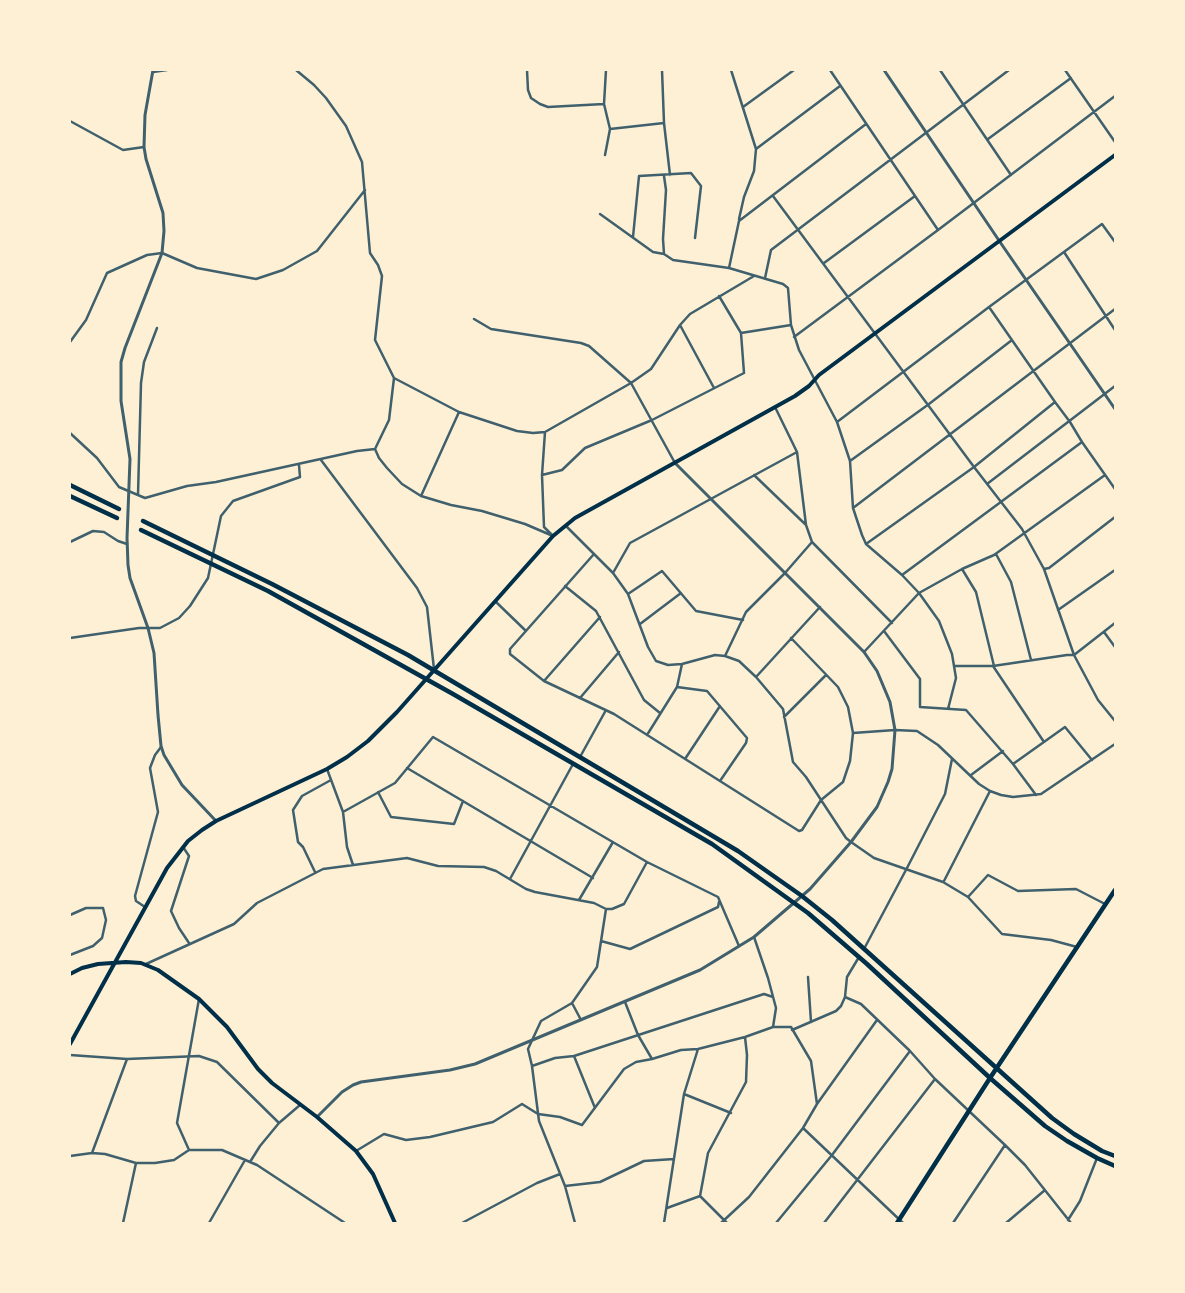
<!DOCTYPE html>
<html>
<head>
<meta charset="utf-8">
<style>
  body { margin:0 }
  #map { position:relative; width:1185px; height:1293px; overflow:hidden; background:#fdf0d5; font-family:"Asap Condensed",sans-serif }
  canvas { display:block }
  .frame { position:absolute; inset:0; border:71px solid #fdf0d5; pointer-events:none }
</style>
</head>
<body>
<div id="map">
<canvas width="1185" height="1293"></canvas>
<div class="frame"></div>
</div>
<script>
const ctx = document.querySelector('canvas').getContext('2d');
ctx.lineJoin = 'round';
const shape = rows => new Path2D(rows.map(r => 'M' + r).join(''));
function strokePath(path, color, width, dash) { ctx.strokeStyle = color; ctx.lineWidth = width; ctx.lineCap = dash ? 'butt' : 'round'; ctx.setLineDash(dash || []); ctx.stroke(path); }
strokePath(shape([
  [296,70,314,85,326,98,346,126,362,162,370,253,378,265,382,276,375,340,394,378],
  [527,70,528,90,531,98,540,104,548,107,604,104],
  [662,70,664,123,670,175],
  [731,70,756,149,754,171,744,197,739,219],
  [940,70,1011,175],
  [1065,70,1115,142],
  [153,72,167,70],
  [743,107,794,70],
  [70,121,123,150,144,147],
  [610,129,664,123],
  [988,139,1071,78],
  [756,149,840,86],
  [605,155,610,129,604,104,606,70],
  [664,176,666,190,663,239,664,254],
  [773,196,974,467,1022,529,1044,569,1074,655,1098,700,1115,721],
  [600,214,653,252,664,254,673,260,729,268,783,284,788,288,791,325,799,350,837,422,850,461,853,508,862,535,866,544,902,575,919,593,939,621,952,654,956,678,948,709],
  [938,230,1115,96],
  [633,237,639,176,691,173,701,186,695,238],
  [1064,252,1115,330],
  [824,263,915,196],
  [729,268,739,221,866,124],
  [765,278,771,250,1009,70],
  [989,307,1102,224,1115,242],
  [474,319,491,329,581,343,589,346,631,383,675,463],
  [680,325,714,388],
  [741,333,791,325],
  [794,337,938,230,830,70],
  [70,342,86,320,107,273,147,255,162,253,197,268,256,279,283,270,317,251,365,190],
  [1055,402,1070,422,1082,442],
  [775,407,797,452,806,525,812,542,892,623],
  [837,422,989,307,1055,402,974,467,866,544],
  [545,432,542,475,544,527,552,535],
  [70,433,97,458,119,487,145,498,187,486,216,482,357,451,375,449,389,420,394,378,459,412,517,431,533,433,545,432,631,383,651,369,680,325,690,314,754,276],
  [375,449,379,458,387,468,402,484,421,496,451,505,482,511,525,524,553,536],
  [321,460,417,588,427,607,434,669],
  [850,461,929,404,1012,340],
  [542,475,562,470,585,448,652,420,744,373,741,333,719,296],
  [754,475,805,524],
  [987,484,1115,386],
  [138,495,141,383,144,362,157,328],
  [421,496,459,412],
  [853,508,1115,309],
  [566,526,613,573,628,594,648,647,656,661,668,665,682,664,715,655,725,656,739,661,756,677,783,709,793,762,806,777,846,838,851,842,874,858,943,882,968,897,1002,934,1051,940,1077,947],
  [70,542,93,531,104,532,118,541,127,544],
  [594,554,510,649,510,654,544,681,614,714,799,831,802,830,821,800,843,782,850,761,853,733,848,707,838,687,791,638],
  [996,554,1011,582,1031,660],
  [962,569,976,592,994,666],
  [1044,569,1049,568,1115,517],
  [613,573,630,543,797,452],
  [902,575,1082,442,1115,489],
  [565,586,596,611,644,700,660,713],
  [628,594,662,571,696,611,743,620],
  [495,601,526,631],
  [1058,610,1115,570],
  [640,624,681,593],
  [884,631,920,679,920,707,966,710,1013,764,1065,727,1092,760],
  [1104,632,1115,647],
  [70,638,139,628,160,628,179,618,190,606,208,578,221,516,233,501,300,477,299,465],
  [864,652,919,593,962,569,994,555,1105,475],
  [725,656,746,612,785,573,812,542],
  [954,666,993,666,1067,655,1074,655,1115,623],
  [993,666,1044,742],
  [756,677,820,607],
  [544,681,600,617],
  [677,687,707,691,747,738,746,743,720,781],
  [580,698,619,652],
  [784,717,826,675],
  [853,733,895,730,917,731,938,745,979,784,990,791,1001,795,1013,797,1041,794,1115,744],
  [647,735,677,687,682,664],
  [580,757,606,710],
  [685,759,720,706],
  [1013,764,1036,795],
  [407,768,593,878],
  [327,769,343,812,347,847,353,865],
  [971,775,1003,751],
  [378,792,391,817,454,824,463,801],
  [343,812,395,783,433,737,647,862,718,897,739,946],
  [183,847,189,856,171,911,179,928,189,943],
  [315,872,303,847,298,842,293,810,302,796,331,780],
  [510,879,573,764],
  [944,881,990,791],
  [968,897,988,875,1018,891,1076,889,1105,904],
  [579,900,613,842],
  [145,907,136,901,135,896,158,812,150,768,155,755,161,747],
  [70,915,86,908,103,908,106,920,102,938,93,946,70,955],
  [754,937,768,978,776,1008,773,1027],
  [601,941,630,949,718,907,719,902],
  [864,949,907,868,945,794,952,759],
  [146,964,234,924,257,903,323,869,407,858,438,866,484,867,496,871,526,889,535,892,594,903,606,909,612,909,624,904,647,862],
  [808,977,811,1022],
  [845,997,861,1004,910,1051,935,1079,1005,1145,1025,1165,1071,1223],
  [625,1002,638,1035,652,1059],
  [572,1003,581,1020],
  [792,1030,836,1011,841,1006,845,997,847,977,859,957],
  [70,1055,127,1059,199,1056,217,1062,279,1123],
  [574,1056,595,1108],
  [532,1066,555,1058,574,1056,764,994,773,997],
  [684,1094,731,1113],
  [803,1128,903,1223],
  [189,1150,177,1123,199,999],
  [356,1151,384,1134,406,1140,430,1137,493,1122,522,1104,538,1114,560,1117,582,1125,624,1069,636,1062,652,1059,681,1050,698,1049,745,1037,773,1027,791,1027,811,1061,817,1104],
  [92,1153,127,1059],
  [70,1156,92,1153,105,1154,136,1163,155,1163,174,1160,189,1150,222,1150,257,1165,345,1223],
  [250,1162,260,1146,279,1123,300,1105],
  [565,1186,600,1182,644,1161,674,1159],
  [700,1196,708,1153,746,1082,747,1055,745,1037],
  [667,1208,700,1196,727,1223],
  [1068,1220,1080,1201,1097,1158],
  [123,1223,136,1163],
  [209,1223,245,1160],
  [462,1223,537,1183,560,1174],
  [575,1223,565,1186,539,1121,532,1066,528,1049,541,1021,572,1003,597,967,606,909],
  [664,1223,684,1094,698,1049],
  [721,1223,749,1197,803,1128,817,1104,877,1020],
  [776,1223,832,1155,910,1051],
  [824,1223,935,1079],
  [953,1223,1005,1145],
  [1006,1223,1045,1190]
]), '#3f606c', 2.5);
strokePath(shape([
  [153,70,145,115,144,147,146,159,163,213,164,231,162,253,125,348,121,362,121,401,130,459,127,538,128,565,130,578,148,628,154,653,158,715,161,746,164,755,182,785,216,821],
  [884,70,1000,242,1115,409],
  [317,1117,342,1092,353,1085,361,1082,450,1070,475,1064,700,970,754,937,810,889,851,842,877,807,888,782,892,769,895,730,890,702,877,671,864,652,675,463]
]), '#3f606c', 3);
strokePath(shape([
  [70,974,82,968,98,964,126,962,141,963,158,970,199,999,227,1027,258,1069,272,1083,317,1117,356,1151,373,1174,395,1223],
  [70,1044,167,868,188,841,202,830,216,821,327,769,347,757,368,741,397,712,553,536,575,518,795,396,809,386,819,375,1115,155]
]), '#003049', 4);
strokePath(shape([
  [70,485,119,509],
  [70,496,117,518],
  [143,521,272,584,408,655,738,851,802,896,832,920,1052,1118,1074,1134,1102,1151,1115,1156],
  [141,530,268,591,453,694,712,844,808,913,867,964,990,1078,1045,1126,1067,1141,1097,1158,1115,1166],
  [897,1223,990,1078,1115,890]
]), '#003049', 4.5);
</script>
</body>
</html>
